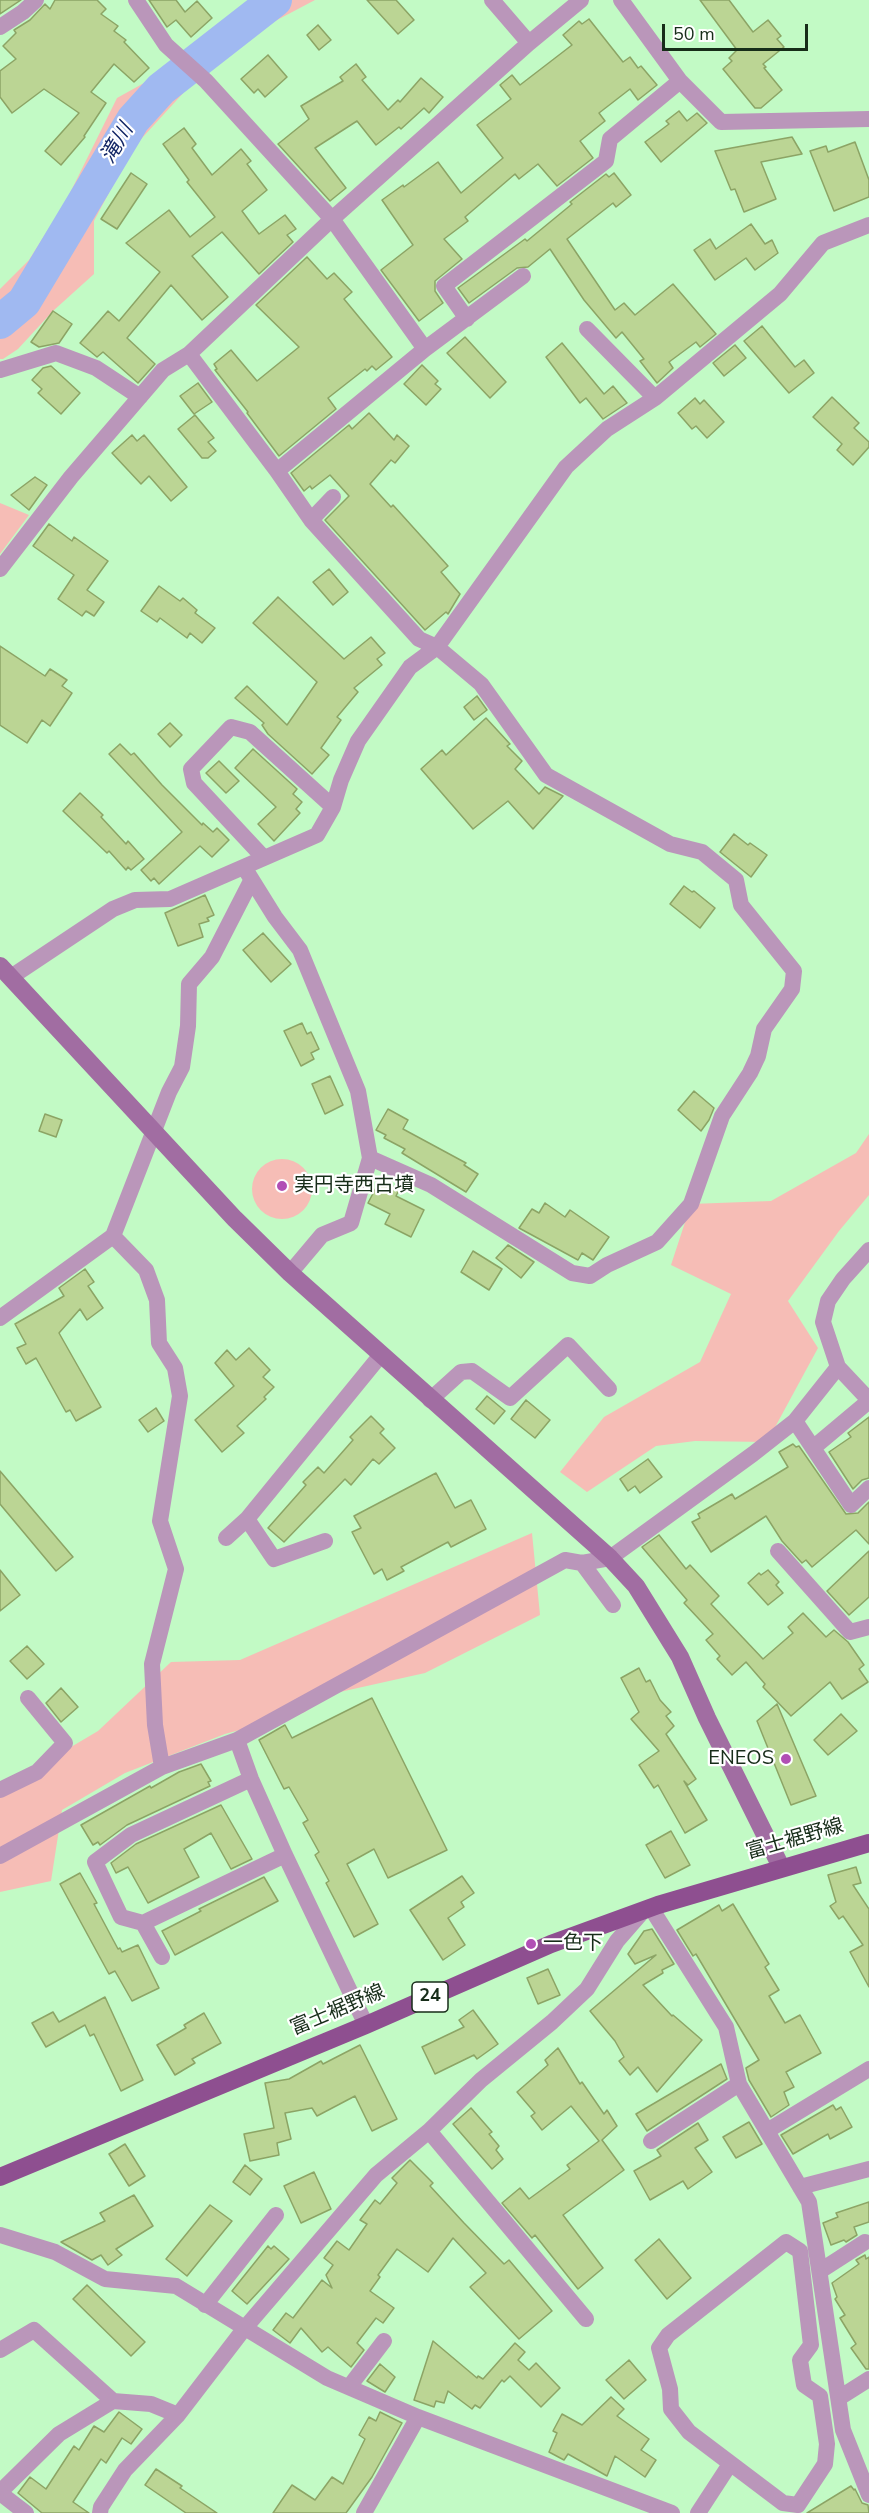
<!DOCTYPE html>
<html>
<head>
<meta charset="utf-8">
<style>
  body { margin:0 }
  #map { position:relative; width:869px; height:2513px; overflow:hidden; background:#c2fac5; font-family:"Nunito Sans",sans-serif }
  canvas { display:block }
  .scale { position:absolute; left:662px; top:24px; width:146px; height:27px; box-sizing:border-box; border:3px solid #172d19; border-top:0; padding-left:8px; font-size:18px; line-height:21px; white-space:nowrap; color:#172d19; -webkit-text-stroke:4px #fff; paint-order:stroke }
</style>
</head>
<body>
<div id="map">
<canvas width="869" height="2513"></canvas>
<div class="scale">50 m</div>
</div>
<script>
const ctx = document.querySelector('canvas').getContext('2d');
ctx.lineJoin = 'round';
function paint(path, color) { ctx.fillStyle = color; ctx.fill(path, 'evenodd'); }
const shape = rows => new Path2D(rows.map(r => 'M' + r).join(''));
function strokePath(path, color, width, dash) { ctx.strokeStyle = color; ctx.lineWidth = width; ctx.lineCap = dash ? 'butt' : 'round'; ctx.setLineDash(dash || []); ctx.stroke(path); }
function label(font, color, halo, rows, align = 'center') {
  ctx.font = font + ' "Nunito Sans","Noto Sans JP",sans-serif'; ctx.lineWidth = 4.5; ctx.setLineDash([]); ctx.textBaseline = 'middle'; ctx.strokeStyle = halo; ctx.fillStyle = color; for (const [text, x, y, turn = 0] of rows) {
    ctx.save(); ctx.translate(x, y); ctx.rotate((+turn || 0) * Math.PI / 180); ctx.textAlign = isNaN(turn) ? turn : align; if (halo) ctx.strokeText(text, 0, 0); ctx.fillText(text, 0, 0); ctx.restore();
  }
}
paint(shape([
  [271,0,315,0,260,29],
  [144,83,186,90,132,149,94,221,94,274,53,311,18,349,3,359,0,359,0,289,29,260,66,201,117,98],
  [0,503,29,515,0,554],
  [869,1134,869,1195,839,1231,788,1301,818,1348,767,1442,695,1441,656,1446,587,1492,560,1472,604,1417,700,1362,731,1294,671,1265,691,1204,771,1201,856,1153],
  '252 1189a30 30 0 1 1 60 0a30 30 0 1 1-60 0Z',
  [532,1533,540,1615,425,1673,313,1698,305,1712,225,1734,125,1773,62,1810,51,1881,0,1892,0,1789,98,1731,171,1662,240,1660]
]), '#f6bdb6');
strokePath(shape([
  [0,322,24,302,133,120,161,89,275,0]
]), '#a0b9f1', 34);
const building = shape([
  [0,0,21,0,0,14,0,0],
  [55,0,97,0,106,9,101,14,118,26,114,31,126,40,124,42,149,68,134,82,114,64,91,92,106,103,84,136,85,137,61,165,45,151,79,113,44,89,12,113,0,97,0,71,16,59,3,46,16,33,14,30,30,20,45,4,50,9,55,0],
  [149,0,176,0,185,12,197,1,212,18,191,37,176,20,167,27,149,0],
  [367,0,396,0,414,20,398,34,367,0],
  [700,0,729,0,753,32,768,20,781,36,777,39,784,47,763,64,766,67,764,68,782,90,761,108,755,108,723,69,732,61,729,58,737,50,700,0],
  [589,19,623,62,630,57,638,68,641,66,657,85,638,100,630,89,599,113,605,121,580,141,593,158,557,186,538,164,519,179,515,174,465,217,468,221,444,239,462,259,435,281,435,291,443,303,419,321,381,270,413,245,382,200,403,185,404,187,438,162,461,193,503,158,477,125,511,99,500,85,512,75,520,85,572,45,563,35,579,21,582,24,589,19],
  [318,25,331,40,319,50,307,35,318,25],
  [268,55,287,77,265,97,258,89,254,93,241,79,268,55],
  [356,64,366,77,362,80,388,110,398,100,400,102,421,78,443,97,429,113,424,108,401,129,399,127,376,145,357,121,315,148,346,188,330,201,278,144,309,119,301,106,343,81,340,77,356,64],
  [679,111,687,121,697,113,707,123,661,162,645,142,669,124,666,121,679,111],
  [184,128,196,144,192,148,212,175,241,149,251,161,247,164,267,190,242,211,259,234,285,215,296,229,287,235,293,242,259,274,222,232,192,256,228,297,202,320,171,285,127,338,155,364,138,383,103,352,97,357,80,343,108,311,119,321,160,272,126,243,169,210,190,237,215,217,187,182,189,180,163,144,184,128],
  [792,137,802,154,761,162,776,199,744,212,735,189,731,190,715,151,792,137],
  [855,142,869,180,869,197,834,211,810,151,826,146,828,152,855,142],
  [131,173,147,184,117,229,101,219,131,173],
  [614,173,631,195,616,207,613,203,567,239,615,310,624,303,635,315,673,284,716,334,700,347,696,342,669,362,673,368,657,383,640,361,644,359,622,332,616,338,584,300,550,249,528,267,517,268,469,303,458,288,525,239,527,241,572,204,570,202,606,174,609,177,614,173],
  [751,224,765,244,772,240,778,253,755,270,746,258,715,280,694,250,710,239,716,249,751,224],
  [307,257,327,279,334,273,352,292,344,299,392,357,376,370,372,366,367,371,365,369,328,398,336,409,279,456,247,413,248,412,215,370,217,369,214,364,231,350,257,381,299,347,256,305,307,257],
  [53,311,72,324,59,343,39,347,31,342,53,311],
  [762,326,795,367,804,360,814,373,789,393,744,341,762,326],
  [465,337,506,382,490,398,447,353,465,337],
  [562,343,604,394,613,386,627,403,603,419,586,398,580,403,546,357,562,343],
  [735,345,746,358,724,376,713,363,735,345],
  [422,365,438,381,435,384,441,389,426,405,404,384,422,365],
  [51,366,80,393,61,414,38,393,42,389,32,380,43,368,51,366],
  [198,383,212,402,194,414,180,396,198,383],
  [832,397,859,423,854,428,869,442,869,447,853,465,837,450,842,444,813,417,832,397],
  [695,398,700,404,704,400,724,422,707,438,696,426,692,429,678,413,695,398],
  [369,413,394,440,397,435,409,446,395,463,391,460,370,484,391,507,393,505,448,566,441,572,460,594,448,614,446,612,425,630,325,520,349,496,330,475,312,489,310,486,304,491,291,473,349,425,352,429,369,413],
  [195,415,214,438,208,442,216,451,208,458,202,458,178,429,195,415],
  [132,435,137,441,144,435,187,487,171,501,149,476,141,484,112,453,132,435],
  [35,477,47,485,29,510,11,495,35,477],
  [49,524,72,541,74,537,108,561,87,590,104,602,94,616,86,611,82,616,58,599,74,575,33,546,49,524],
  [329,569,348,592,333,605,313,582,329,569],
  [159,586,180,601,183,598,197,610,195,613,215,628,202,643,190,633,187,638,160,618,157,622,141,611,159,586],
  [278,597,344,659,371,637,385,653,377,659,382,665,354,688,358,692,337,717,341,720,321,748,329,755,312,774,268,734,262,725,264,723,235,698,247,686,287,725,317,682,253,623,278,597],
  [0,646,45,676,50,669,67,680,62,686,72,693,50,726,42,720,27,743,0,725,0,646],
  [477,696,487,710,474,720,464,707,477,696],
  [486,718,510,744,507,746,522,761,515,769,539,794,545,787,563,796,533,829,508,801,473,829,421,769,442,750,446,755,486,718],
  [170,723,182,735,170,747,158,734,170,723],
  [120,744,131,755,134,753,162,785,202,825,203,823,213,832,217,828,229,840,212,857,200,846,159,884,154,878,151,881,141,870,182,832,109,754,120,744],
  [253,749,297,789,293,794,302,802,296,809,300,813,274,841,258,824,276,807,235,768,253,749],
  [219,761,239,781,226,793,206,773,219,761],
  [80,793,103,815,101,817,126,844,128,841,144,859,131,870,128,867,126,870,109,851,107,853,63,811,80,793],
  [734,834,748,845,750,843,767,855,751,877,720,852,734,834],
  [684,886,692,892,694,891,715,908,700,928,670,904,684,886],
  [205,895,214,915,207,918,209,921,199,924,203,937,178,946,165,913,205,895],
  [263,933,291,964,271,982,243,950,263,933],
  [302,1023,307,1034,311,1032,319,1049,311,1053,314,1059,301,1066,284,1031,302,1023],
  [330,1076,343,1105,325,1114,312,1084,330,1076],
  [694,1091,714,1108,709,1120,701,1131,678,1110,694,1091],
  [388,1109,408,1120,403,1129,466,1163,464,1165,478,1174,466,1192,402,1153,405,1149,384,1138,386,1135,376,1130,388,1109],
  [45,1114,62,1120,56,1137,39,1131,45,1114],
  [380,1180,399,1190,396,1196,424,1210,411,1237,385,1224,390,1214,368,1203,380,1180],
  [545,1203,565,1217,570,1210,609,1237,593,1260,582,1253,578,1260,519,1228,532,1209,539,1213,545,1203],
  [508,1245,534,1262,521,1278,496,1258,508,1245],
  [473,1251,502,1269,489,1290,461,1272,473,1251],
  [85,1269,94,1282,88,1286,103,1308,87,1320,80,1309,59,1333,101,1407,76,1421,70,1410,66,1412,36,1358,26,1364,17,1348,26,1344,15,1324,64,1296,59,1288,85,1269],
  [249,1348,270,1370,263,1377,274,1387,264,1397,266,1399,237,1426,244,1433,222,1452,195,1420,234,1386,215,1363,227,1350,236,1360,249,1348],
  [487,1396,505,1411,494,1424,476,1409,487,1396],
  [526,1400,550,1420,535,1438,511,1419,526,1400],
  [156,1408,164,1421,148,1432,139,1420,156,1408],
  [371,1416,384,1429,380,1433,395,1448,379,1464,373,1459,351,1485,345,1479,284,1542,268,1528,306,1485,303,1482,318,1467,324,1473,353,1440,350,1437,371,1416],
  [869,1417,869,1478,862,1480,853,1489,829,1452,851,1437,848,1433,869,1417],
  [793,1444,796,1447,799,1446,846,1514,858,1513,869,1502,869,1544,856,1530,812,1567,806,1560,802,1563,782,1541,766,1516,711,1552,692,1522,700,1518,698,1514,732,1494,735,1499,788,1467,779,1452,793,1444],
  [648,1459,662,1477,640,1493,635,1486,628,1491,620,1479,648,1459],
  [0,1471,73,1557,56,1571,0,1504,0,1471],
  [436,1473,455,1508,471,1500,486,1529,451,1547,448,1542,401,1567,404,1571,387,1580,382,1569,374,1574,352,1532,361,1528,354,1516,436,1473],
  [659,1535,686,1569,690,1565,719,1596,711,1604,763,1659,793,1633,788,1627,803,1613,826,1637,834,1630,848,1642,864,1665,859,1669,868,1682,842,1699,830,1682,791,1716,763,1687,765,1684,746,1662,732,1675,717,1659,720,1656,706,1640,713,1634,684,1603,687,1600,642,1547,659,1535],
  [869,1551,869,1597,849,1615,827,1591,869,1551],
  [0,1570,20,1595,0,1611,0,1570],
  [768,1570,779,1582,776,1585,783,1593,768,1605,748,1583,759,1573,761,1575,768,1570],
  [27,1646,44,1664,27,1679,10,1661,27,1646],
  [639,1668,646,1682,650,1680,660,1700,671,1712,666,1716,674,1726,666,1734,696,1779,688,1785,684,1781,707,1820,685,1833,658,1785,654,1788,639,1765,659,1751,631,1719,639,1712,621,1678,639,1668],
  [61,1688,78,1707,61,1722,46,1703,61,1688],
  [372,1698,447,1850,388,1878,374,1849,347,1864,378,1924,354,1937,326,1883,329,1881,315,1855,319,1852,303,1823,308,1820,289,1787,284,1789,259,1740,285,1725,292,1738,372,1698],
  [777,1704,816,1796,791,1805,757,1721,777,1704],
  [841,1714,857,1731,828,1755,814,1740,841,1714],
  [201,1764,211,1781,208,1782,210,1786,127,1825,100,1845,98,1842,93,1845,81,1825,150,1786,151,1788,179,1772,201,1764],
  [221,1805,252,1859,231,1869,211,1833,184,1849,199,1877,148,1903,128,1867,116,1873,111,1863,136,1844,221,1805],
  [671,1831,690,1865,665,1878,646,1845,671,1831],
  [856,1867,861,1883,853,1885,869,1909,869,1987,850,1952,863,1945,843,1916,839,1919,830,1906,836,1902,828,1875,856,1867],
  [80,1873,97,1903,94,1904,118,1949,120,1948,122,1952,138,1945,159,1988,132,2001,115,1971,109,1974,60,1884,80,1873],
  [462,1876,474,1893,461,1902,464,1907,448,1918,465,1945,443,1960,410,1910,462,1876],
  [264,1877,278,1901,175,1955,162,1931,201,1911,199,1909,264,1877],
  [733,1904,769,1964,765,1967,779,1990,769,1996,785,2023,800,2015,821,2053,786,2072,794,2087,784,2092,789,2105,771,2117,749,2080,746,2068,759,2060,696,1954,693,1956,677,1930,719,1905,722,1911,733,1904],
  [652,1929,674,1964,662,1970,663,1973,643,1985,672,2016,673,2015,702,2040,657,2092,638,2067,630,2075,619,2061,624,2057,615,2041,590,2011,656,1955,635,1964,628,1954,644,1931,652,1929],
  [548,1969,560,1995,538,2004,527,1978,548,1969],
  [105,1997,143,2080,121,2091,94,2034,90,2036,85,2025,46,2047,32,2023,53,2012,59,2022,105,1997],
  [473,2010,498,2044,477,2059,474,2055,435,2074,422,2047,464,2027,459,2020,473,2010],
  [204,2013,221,2043,192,2059,195,2063,175,2075,157,2045,186,2028,184,2025,204,2013],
  [360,2045,397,2119,372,2131,355,2096,317,2116,312,2108,285,2113,291,2139,277,2143,279,2155,250,2161,244,2134,274,2128,265,2083,289,2079,321,2061,323,2064,360,2045],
  [558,2048,580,2084,582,2082,604,2114,607,2110,617,2126,602,2140,624,2170,563,2215,603,2268,578,2289,535,2235,532,2238,502,2203,520,2188,529,2199,570,2169,567,2165,599,2141,571,2106,542,2130,531,2116,535,2113,517,2092,548,2065,545,2060,558,2048],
  [721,2064,727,2079,647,2131,636,2114,721,2064],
  [833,2105,836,2110,841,2107,852,2127,830,2139,828,2134,793,2154,781,2135,833,2105],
  [471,2108,492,2132,489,2134,499,2146,496,2150,503,2159,492,2169,453,2124,471,2108],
  [749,2122,762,2144,736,2158,723,2137,749,2122],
  [698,2123,708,2140,695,2148,712,2172,688,2189,683,2181,650,2200,634,2171,661,2156,657,2150,698,2123],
  [125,2144,145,2176,129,2186,109,2154,125,2144],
  [410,2160,433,2183,430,2186,464,2223,504,2264,509,2260,552,2311,519,2339,470,2287,486,2273,453,2238,428,2272,397,2249,378,2275,380,2277,370,2291,394,2308,383,2323,376,2318,357,2343,364,2350,351,2367,328,2347,322,2352,301,2328,290,2343,273,2330,286,2313,293,2318,322,2280,332,2288,326,2275,333,2265,324,2258,337,2241,349,2250,367,2224,360,2220,375,2200,380,2204,397,2183,392,2178,410,2160],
  [245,2165,262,2179,250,2195,233,2182,245,2165],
  [314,2172,331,2209,301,2223,284,2186,314,2172],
  [134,2195,153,2226,116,2249,122,2255,108,2265,101,2255,92,2260,61,2242,105,2221,100,2213,134,2195],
  [869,2202,869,2222,854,2227,857,2235,846,2242,844,2240,831,2245,823,2223,838,2217,836,2213,869,2202],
  [210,2205,232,2221,187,2276,166,2259,210,2205],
  [659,2239,691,2278,667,2299,635,2260,659,2239],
  [268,2246,271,2249,274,2246,289,2259,247,2304,232,2291,268,2246],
  [865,2255,866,2259,869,2257,869,2369,866,2369,851,2348,856,2344,840,2318,845,2315,835,2299,837,2297,832,2283,859,2264,856,2260,865,2255],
  [87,2285,145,2342,131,2356,73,2299,87,2285],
  [433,2341,477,2378,478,2376,483,2379,515,2343,525,2352,518,2360,529,2370,536,2363,560,2388,541,2407,510,2376,504,2382,502,2380,480,2408,475,2405,472,2409,448,2391,444,2403,436,2401,434,2407,414,2400,433,2341],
  [629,2360,646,2380,624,2399,606,2380,629,2360],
  [380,2364,395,2377,385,2392,367,2381,380,2364],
  [611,2397,624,2409,617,2416,649,2439,641,2450,656,2460,645,2477,615,2456,607,2476,568,2454,564,2460,549,2452,557,2433,553,2431,562,2414,582,2425,611,2397],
  [119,2412,142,2429,131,2444,122,2438,106,2463,101,2459,73,2502,89,2513,42,2513,18,2493,30,2477,46,2489,74,2446,79,2450,94,2426,104,2432,119,2412],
  [380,2412,402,2423,372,2477,346,2513,273,2513,292,2485,315,2500,332,2477,343,2484,365,2439,359,2435,369,2417,376,2421,380,2412],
  [156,2469,182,2486,180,2488,217,2513,186,2513,145,2485,156,2469],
  [851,2486,854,2490,855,2489,862,2503,868,2505,869,2513,807,2513,851,2486]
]);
paint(building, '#bbd594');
strokePath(building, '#8ca465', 1.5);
strokePath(shape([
  [136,0,166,45,206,81,332,219,425,349],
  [492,0,529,43],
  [621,0,680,81,721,122,869,119],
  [0,27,23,12,36,0],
  [467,319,444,286,606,161,610,139,680,81],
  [587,329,655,398],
  [189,354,277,471,311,520,419,639,437,647,481,684,546,775,670,844,702,852,736,880,741,905,794,971,792,989,764,1029,758,1056,750,1073,722,1116,691,1204,657,1242,607,1265,590,1276,572,1273,431,1185,370,1158],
  [0,370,56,353,96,368,140,397],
  [277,471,425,349,523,276],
  [311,520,333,497],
  [0,569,71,477,163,370,189,354,332,219,529,43,581,0],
  [264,858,194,783,191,769,231,727,250,732,333,807],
  [247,872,275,917,300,950,358,1091,370,1158,351,1223,322,1235,290,1273],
  [11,977,113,909,135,900,170,899,317,835,333,807,341,780,358,741,410,667,437,647,566,467,607,429,655,398,780,294,823,243,869,225],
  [113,1236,146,1270,157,1300,159,1343,175,1368,180,1396,160,1521,176,1569,152,1664,155,1725,162,1767],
  [869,1250,843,1279,828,1301,823,1322,838,1367,869,1400],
  [0,1318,113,1236,169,1092,182,1067,188,1026,189,984,212,957,251,881],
  [430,1400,461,1372,472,1371,510,1398,568,1345,609,1389],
  [795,1421,851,1505,869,1488],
  [813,1448,869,1401],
  [226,1538,247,1519],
  [325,1541,274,1559,247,1519,380,1356],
  [778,1551,850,1632,869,1627],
  [582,1563,610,1558,753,1454,795,1421,838,1367],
  [237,1740,251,1779,285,1855,366,2025],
  [251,1779,131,1835,95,1862,121,1917,143,1923,285,1855],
  [0,1790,37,1772,65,1743,28,1698],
  [0,1856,162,1767,237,1740,565,1560,582,1563,613,1605],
  [651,1908,726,2027,739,2084,809,2202,843,2430,869,2495],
  [143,1923,162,1957],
  [429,2131,586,2319],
  [767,2131,869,2069],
  [651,2141,739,2084],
  [800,2187,869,2169],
  [0,2235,55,2252,105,2279,176,2286,327,2378,418,2417,672,2513],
  [786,2242,800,2251,811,2345,800,2360,804,2385,820,2396,827,2444,825,2464,798,2505,783,2503,689,2432,671,2409,670,2389,659,2348,668,2335,786,2242],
  [820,2271,865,2242],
  [205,2305,276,2215],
  [0,2350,34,2330,113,2401],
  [349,2387,384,2341],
  [839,2398,869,2379],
  [0,2492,59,2434,113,2401,151,2404,178,2415],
  [0,2493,26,2513],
  [100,2513,101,2507,125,2470,178,2415,244,2329,376,2175,429,2131,481,2080,552,2022,587,1989,617,1941,644,1910],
  [364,2513,418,2417],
  [698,2513,730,2464]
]), '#ba96ba', 16);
strokePath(shape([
  [0,966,235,1219,290,1273,610,1558,636,1586,680,1657,707,1718,781,1867]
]), '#a16da2', 18);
strokePath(shape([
  [0,2177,366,2025,551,1944,658,1905,869,1843]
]), '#8e4f90', 18);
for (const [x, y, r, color] of [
  [282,1186,6,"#b14fb5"],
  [786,1759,6,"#b14fb5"],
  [531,1944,6,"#b14fb5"]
]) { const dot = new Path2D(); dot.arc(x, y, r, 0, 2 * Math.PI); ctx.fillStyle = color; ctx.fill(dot); strokePath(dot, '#fff', 2); }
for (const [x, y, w] of [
  [430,1997,36]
]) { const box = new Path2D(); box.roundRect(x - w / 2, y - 15, w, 30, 4.5); ctx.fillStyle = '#fff'; ctx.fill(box); strokePath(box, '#172d19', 1.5); }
label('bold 18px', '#172d19', null, [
  ["24",430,1997]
]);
label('20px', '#172d19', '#fff', [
  ["実円寺西古墳",294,1186],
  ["ENEOS",774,1759,"right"],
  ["一色下",543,1944]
], 'left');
label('20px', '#172d19', '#fff', [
  ["富士裾野線",795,1840,-16],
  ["富士裾野線",338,2011,-23]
]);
label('italic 21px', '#122665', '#fff', [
  ["滝川",118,144,-59]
]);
</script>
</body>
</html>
